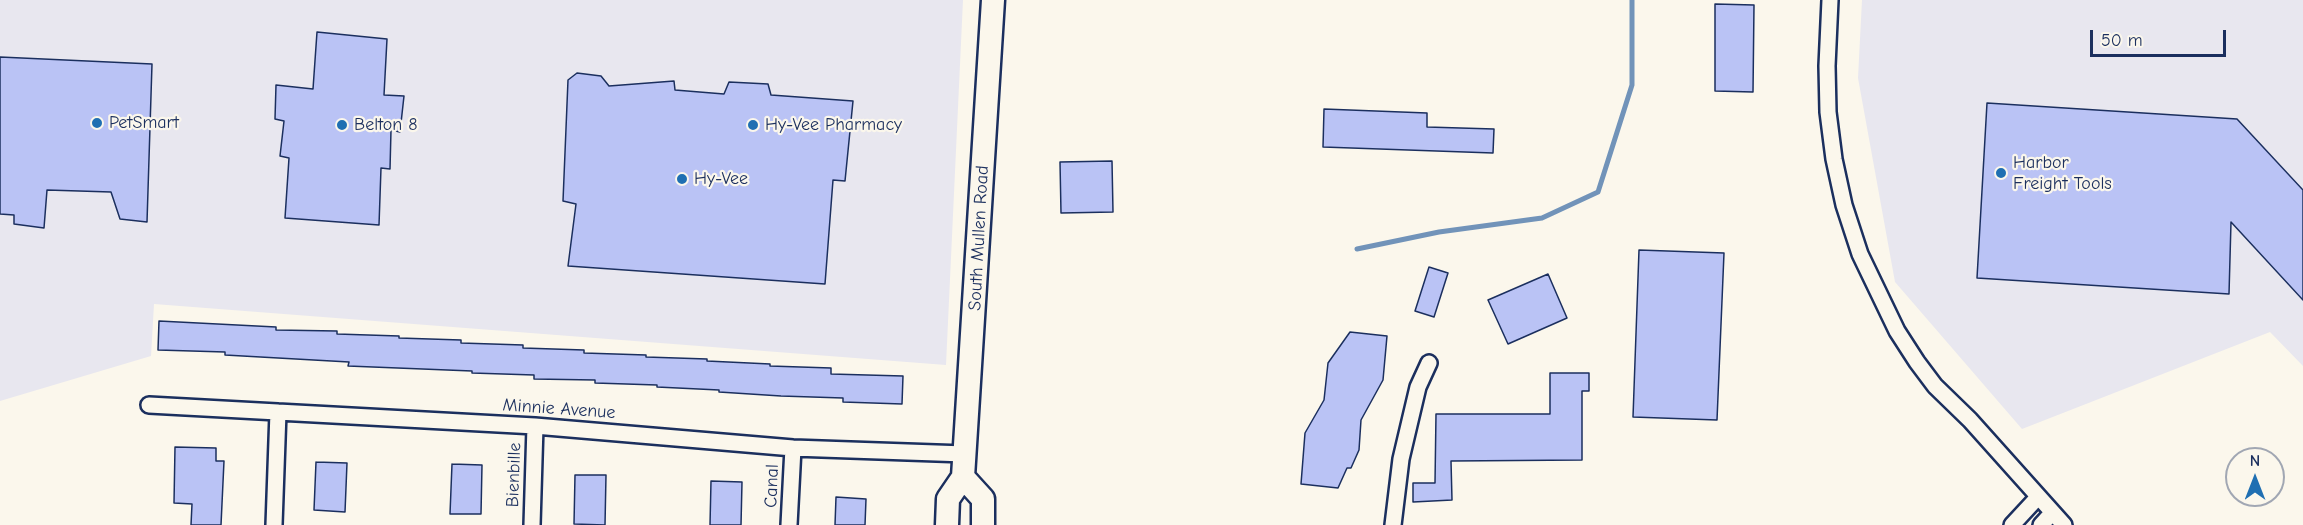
<!DOCTYPE html>
<html>
<head>
<meta charset="utf-8">
<style>
  body { margin:0 }
  #map { position:relative; width:2303px; height:525px; overflow:hidden; background:#fbf7ec; font-family:"Comic Neue",sans-serif }
  canvas { display:block }
  .north { position:absolute; left:2225px; top:447px; width:60px; height:60px; box-sizing:border-box; background:#fbf7ec; border:2px solid #a1a7b3; border-radius:50%; rotate:0deg; font-size:16px; font-weight:700; line-height:24px; text-align:center; color:#1b2f5e }
  .north::after { content:''; display:block; margin:auto; width:21px; height:27px; background:#1f6fb2; clip-path:polygon(50% 0,100% 100%,50% 72%,0 100%) }
  .scale { position:absolute; left:2090px; top:30px; width:136px; height:27px; box-sizing:border-box; border:3px solid #1b2f5e; border-top:0; padding-left:8px; font-size:18px; line-height:21px; white-space:nowrap; color:#1b2f5e; -webkit-text-stroke:4px #fbf7ec; paint-order:stroke }
</style>
</head>
<body>
<div id="map">
<canvas width="2303" height="525"></canvas>
<div class="north">N</div>
<div class="scale">50 m</div>
</div>
<script>
const ctx = document.querySelector('canvas').getContext('2d');
ctx.lineJoin = 'round';
function paint(path, color) { ctx.fillStyle = color; ctx.fill(path, 'evenodd'); }
const shape = rows => new Path2D(rows.map(r => 'M' + r).join(''));
function strokePath(path, color, width, dash) { ctx.strokeStyle = color; ctx.lineWidth = width; ctx.lineCap = dash ? 'butt' : 'round'; ctx.setLineDash(dash || []); ctx.stroke(path); }
function label(font, color, halo, rows, align = 'center') {
  ctx.font = font + ' "Comic Neue",sans-serif'; ctx.lineWidth = 4.5; ctx.setLineDash([]); ctx.textBaseline = 'middle'; ctx.strokeStyle = halo; ctx.fillStyle = color; for (const [text, x, y, turn = 0] of rows) {
    ctx.save(); ctx.translate(x, y); ctx.rotate((+turn || 0) * Math.PI / 180); ctx.textAlign = isNaN(turn) ? turn : align; if (halo) ctx.strokeText(text, 0, 0); ctx.fillText(text, 0, 0); ctx.restore();
  }
}
paint(shape([
  [0,0,963,0,946,365,154,304,151,356,0,401],
  [1862,0,2303,0,2303,366,2270,332,2022,429,1895,282,1858,78]
]), '#e8e7ef');
strokePath(shape([
  [1357,249,1439,232,1542,218,1598,192,1632,85,1632,0]
]), '#7193b9', 5);
const building = shape([
  [1715,4,1754,5,1753,92,1715,91,1715,4],
  [317,32,387,39,384,95,404,96,400,132,391,130,390,169,381,168,379,225,285,218,289,158,280,156,284,121,275,119,276,85,313,89,317,32],
  [0,57,152,64,147,222,120,219,111,192,47,190,44,228,14,224,14,215,0,214,0,57],
  [577,73,601,76,609,86,674,81,675,90,724,94,729,82,768,84,771,95,853,101,845,181,833,180,825,284,568,266,576,204,563,201,568,80,577,73],
  [1987,103,2237,119,2303,190,2303,300,2231,222,2229,294,1977,278,1987,103],
  [1324,109,1427,113,1427,127,1494,129,1493,153,1323,147,1324,109],
  [1112,161,1113,212,1061,213,1060,162,1112,161],
  [1639,250,1724,253,1717,420,1633,417,1639,250],
  [1429,267,1448,273,1434,317,1415,311,1429,267],
  [1548,274,1567,318,1508,344,1488,300,1548,274],
  [159,321,276,327,276,330,337,331,337,334,399,336,399,338,461,340,461,343,523,345,523,348,584,350,584,353,646,355,646,357,707,359,707,361,770,364,770,366,831,368,831,374,903,376,902,404,843,402,843,398,781,396,719,392,719,390,657,387,657,385,595,383,595,380,534,379,534,375,472,373,472,371,348,366,349,362,225,355,225,352,158,350,159,321],
  [1350,332,1387,336,1383,380,1361,420,1359,450,1351,468,1347,468,1338,488,1301,484,1305,433,1324,400,1328,363,1350,332],
  [1550,373,1589,373,1589,391,1582,391,1582,460,1451,461,1452,500,1413,502,1413,483,1435,483,1436,414,1550,414,1550,373],
  [175,447,216,448,216,461,224,461,221,525,191,525,192,504,174,503,175,447],
  [316,462,347,463,345,512,314,510,316,462],
  [452,464,482,465,481,514,450,514,452,464],
  [575,475,606,475,605,525,574,524,575,475],
  [711,481,742,482,741,525,710,525,711,481],
  [836,497,866,499,865,525,835,525,836,497]
]);
paint(building, '#bac3f5');
strokePath(building, '#1b2f5e', 1.5);
const street = shape([
  [1830,0,1827,66,1828,112,1834,159,1844,205,1860,254,1897,331,1917,362,1935,386,1970,420,2064,525],
  [149,405,535,426,793,448,965,454],
  [274,525,278,412],
  [532,525,535,426],
  [789,525,793,448],
  [1393,525,1401,459,1418,387,1429,363],
  [2012,525,2038,497],
  [2041,525,2052,513]
]);
const secondary = shape([
  [963,477,983,499,983,525],
  [947,525,948,499,963,477,993,0]
]);
strokePath(street, '#1b2f5e', 20);
strokePath(secondary, '#1b2f5e', 27);
strokePath(street, '#fbf7ec', 15);
strokePath(secondary, '#fbf7ec', 22);
for (const [x, y, r, color] of [
  [97,123,6,"#1f6fb2"],
  [342,125,6,"#1f6fb2"],
  [753,125,6,"#1f6fb2"],
  [2001,173,6,"#1f6fb2"],
  [682,179,6,"#1f6fb2"]
]) { const dot = new Path2D(); dot.arc(x, y, r, 0, 2 * Math.PI); ctx.fillStyle = color; ctx.fill(dot); strokePath(dot, '#fbf7ec', 2); }
label('18px', '#1b2f5e', '#fbf7ec', [
  ["PetSmart",109,123],
  ["Belton 8",354,125],
  ["Hy-Vee Pharmacy",765,125],
  ["Harbor",2013,163],
  ["Freight Tools",2013,184],
  ["Hy-Vee",694,179]
], 'left');
label('18px', '#1b2f5e', '#fbf7ec', [
  ["South Mullen Road",979,238,-87],
  ["Minnie Avenue",559,409,4],
  ["Bienbille",514,475,-88],
  ["Canal",772,486,-88]
]);
</script>
</body>
</html>
